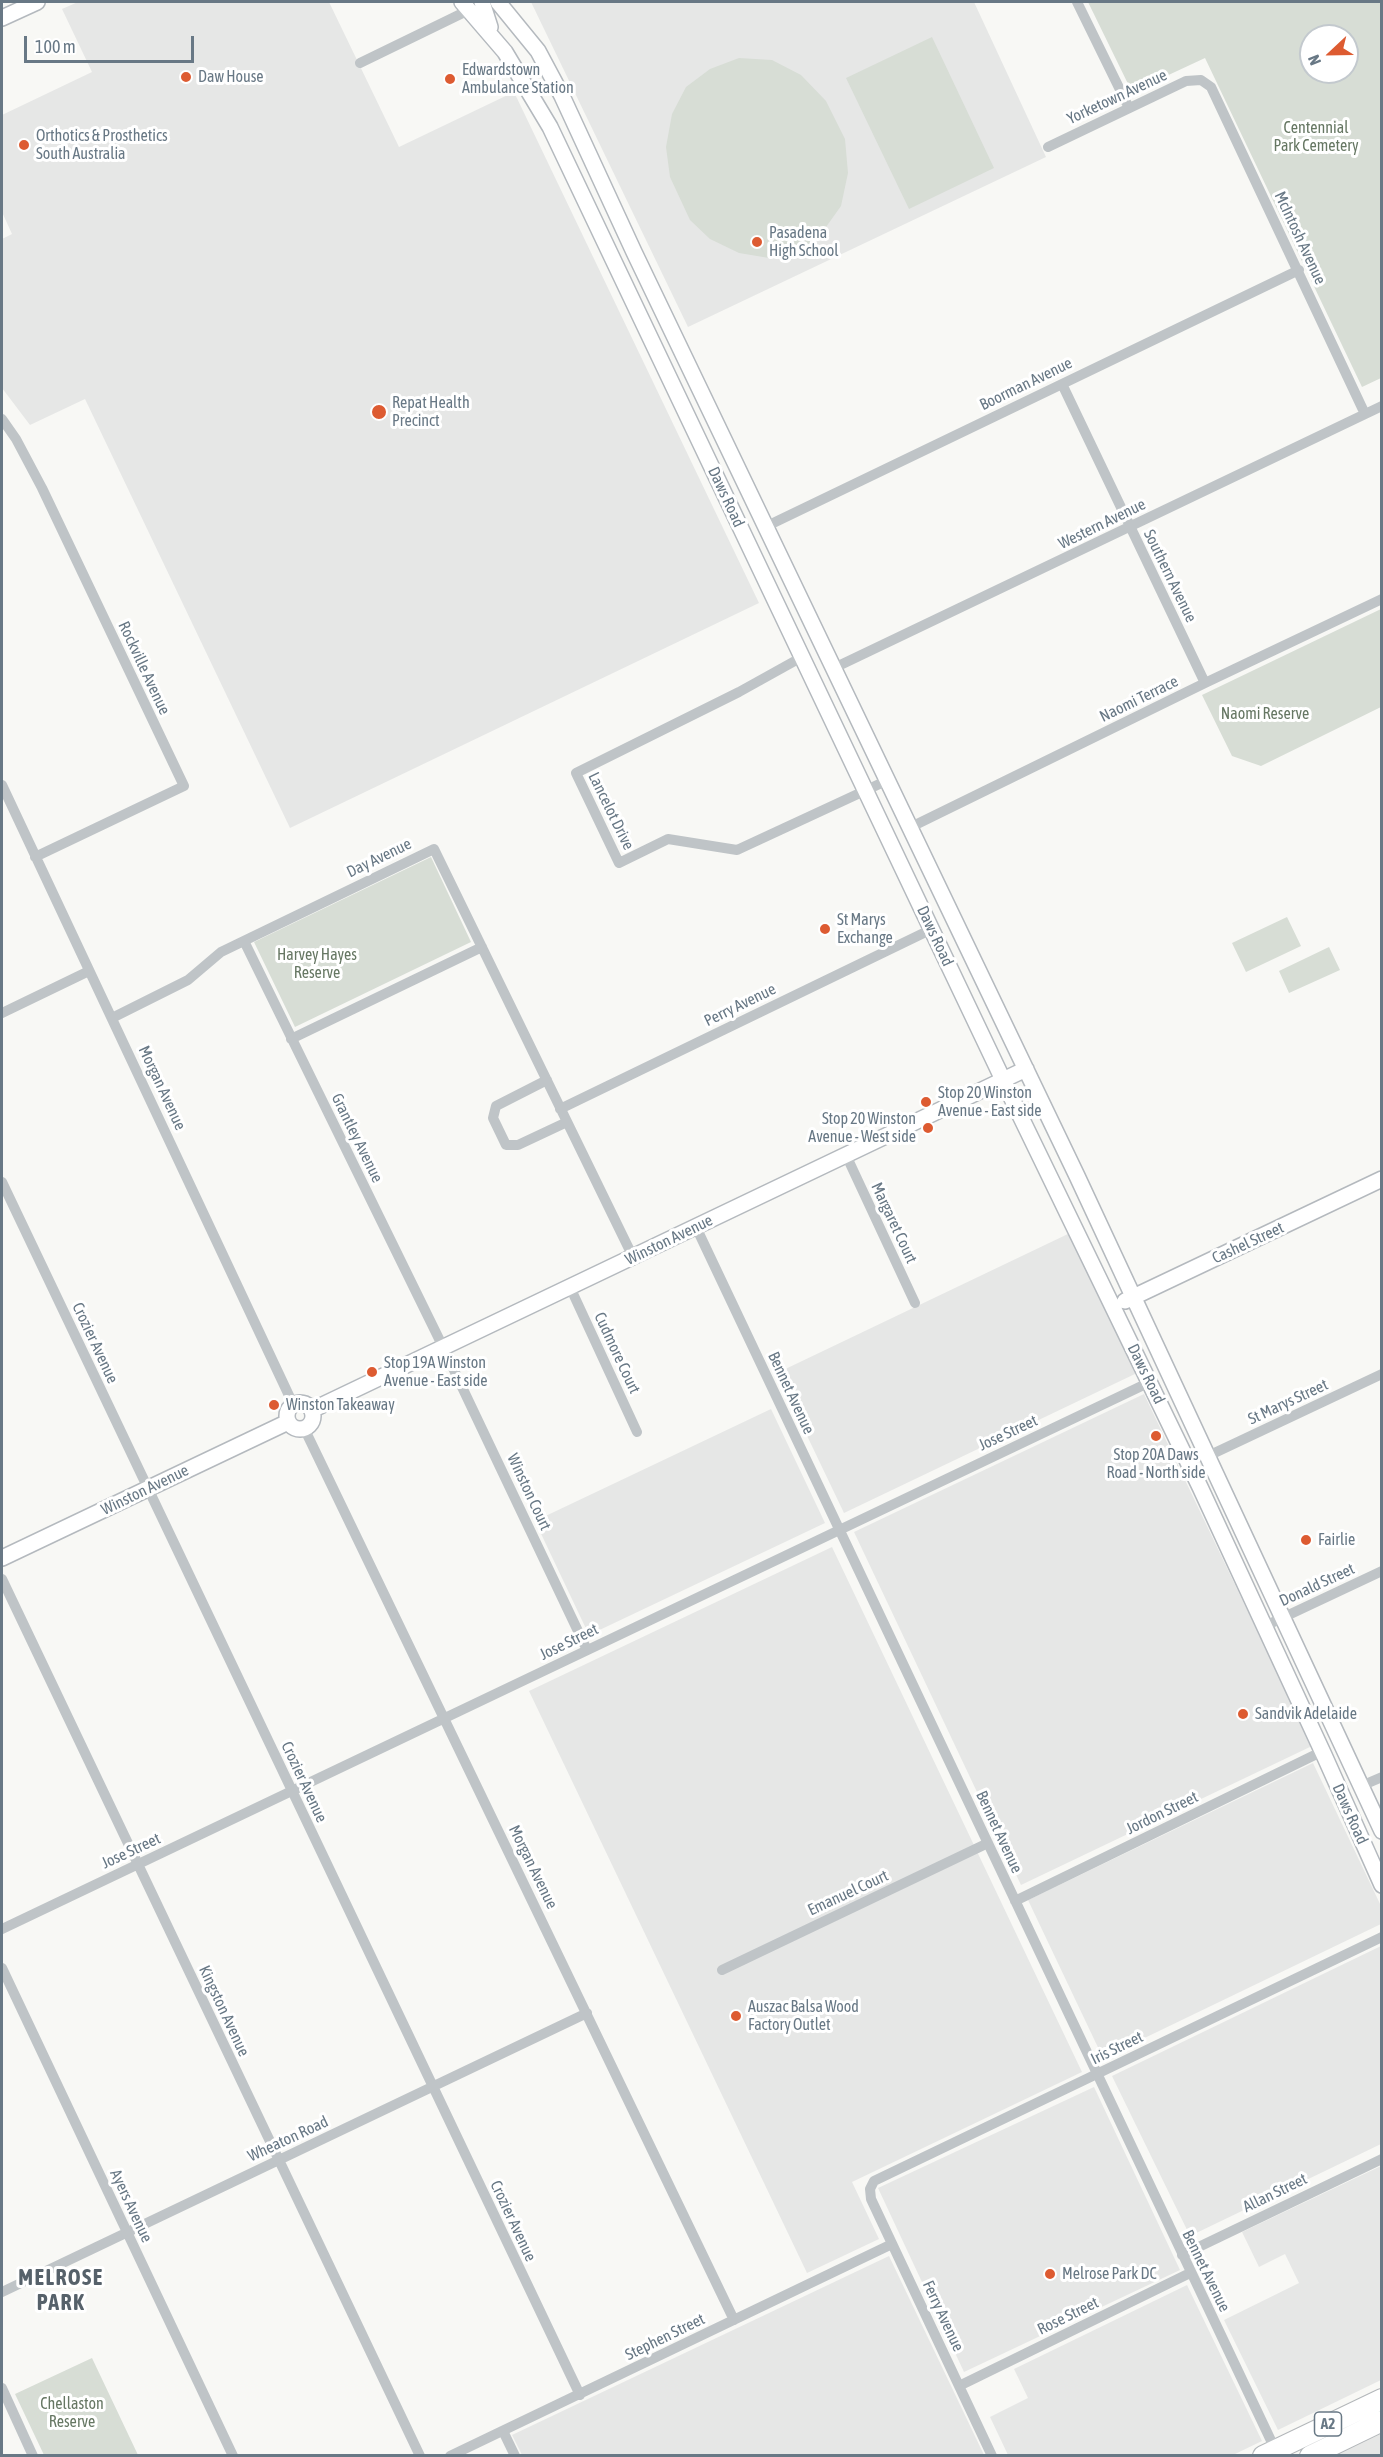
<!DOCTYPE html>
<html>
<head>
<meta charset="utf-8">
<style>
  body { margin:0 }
  #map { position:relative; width:1383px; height:2457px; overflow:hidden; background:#f8f8f5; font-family:"Asap Condensed",sans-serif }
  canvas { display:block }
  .frame { position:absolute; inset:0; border:3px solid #687885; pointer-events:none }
  .north { position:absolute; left:1299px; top:24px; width:60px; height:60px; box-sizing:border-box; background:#fff; border:2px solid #c3c9ce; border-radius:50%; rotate:248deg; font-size:16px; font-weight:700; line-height:24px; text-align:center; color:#687885 }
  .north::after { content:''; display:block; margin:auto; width:21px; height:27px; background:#dd5b31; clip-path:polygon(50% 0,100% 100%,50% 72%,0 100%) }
  .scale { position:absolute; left:24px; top:36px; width:170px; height:27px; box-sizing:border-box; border:3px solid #687885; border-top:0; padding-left:8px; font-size:18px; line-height:21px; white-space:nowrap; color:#687885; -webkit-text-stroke:4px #fff; paint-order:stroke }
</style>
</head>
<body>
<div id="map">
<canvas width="1383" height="2457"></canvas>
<div class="frame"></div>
<div class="north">N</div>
<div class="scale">100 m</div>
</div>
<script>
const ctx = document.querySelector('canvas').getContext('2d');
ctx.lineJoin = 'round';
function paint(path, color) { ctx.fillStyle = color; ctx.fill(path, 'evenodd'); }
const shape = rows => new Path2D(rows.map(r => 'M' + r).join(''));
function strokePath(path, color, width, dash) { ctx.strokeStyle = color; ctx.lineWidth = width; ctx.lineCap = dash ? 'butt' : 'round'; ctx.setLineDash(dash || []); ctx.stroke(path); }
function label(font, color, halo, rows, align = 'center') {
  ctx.font = font + ' "Asap Condensed",sans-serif'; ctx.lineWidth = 6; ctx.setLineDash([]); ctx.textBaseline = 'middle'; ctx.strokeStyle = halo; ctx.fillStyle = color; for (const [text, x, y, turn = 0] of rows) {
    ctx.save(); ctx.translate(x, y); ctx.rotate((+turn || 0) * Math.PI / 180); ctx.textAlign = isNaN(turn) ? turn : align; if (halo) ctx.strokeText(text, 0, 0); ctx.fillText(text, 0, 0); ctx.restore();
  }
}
paint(shape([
  [78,2,329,2,399,147,514,92,759,603,290,828,85,399,30,425,2,388,2,239,12,234,2,212,2,115,92,72,62,9],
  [531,2,974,2,1046,157,688,327],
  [1070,1233,1137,1373,844,1513,777,1373],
  [1144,1394,1312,1746,1021,1885,854,1532],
  [771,1409,825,1523,589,1635,535,1521],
  [832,1547,1082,2072,852,2182,879,2239,807,2273,529,1691],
  [1313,1763,1381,1906,1381,1924,1103,2058,1028,1900],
  [1381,1946,1381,2144,1190,2236,1112,2076],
  [1094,2087,1180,2270,964,2372,878,2188],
  [1381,2166,1381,2380,1278,2430,1224,2320,1299,2283,1285,2254,1259,2267,1242,2232],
  [889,2256,984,2455,522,2455,512,2435],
  [1187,2285,1262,2441,1233,2455,1008,2455,990,2417,1028,2398,1014,2369],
  [1381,2427,1381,2455,1324,2456]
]), '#e6e7e6');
paint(shape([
  [1088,2,1381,2,1381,378,1362,387,1205,58,1132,92],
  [1311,36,1347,36,1347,72,1311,72],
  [932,37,994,168,909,209,846,78],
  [739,58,772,60,801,75,826,101,845,139,848,173,841,206,821,234,798,252,769,258,739,253,710,239,690,220,670,177,666,147,672,114,686,87,710,69],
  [1381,609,1381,707,1261,766,1232,756,1202,695],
  [431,857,471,942,295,1027,254,942],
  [1287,917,1301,946,1246,972,1232,943],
  [1329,947,1340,970,1289,993,1279,971],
  [92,2358,138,2455,44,2455,15,2394]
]), '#d7ddd5');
const secondary = shape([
  [462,2,505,52,550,127,1015,1105,1200,1487,1324,1755,1382,1885],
  [482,2,490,27],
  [498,2,538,51,562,96,634,252,1077,1176,1382,1831],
  [2,18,37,2],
  [1125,1301,1382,1179],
  '287 1416a13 13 0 1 1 26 0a13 13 0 1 1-26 0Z',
  [312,1410,1026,1069],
  [2,1558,288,1422]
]);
const highway = shape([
  [1263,2456,1382,2399],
  [1310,2456,1382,2421]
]);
strokePath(secondary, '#b4b9be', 18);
strokePath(highway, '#b3b7ba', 22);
strokePath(shape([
  [1077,2,1129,108],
  [360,63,471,9],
  [1048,147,1186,81,1201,80,1211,87,1365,414],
  [1062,384,1205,683],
  [2,419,16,439,42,488,184,786,35,857],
  [767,526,1299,270],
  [802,657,739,692,576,773,619,863,668,839,737,850,888,780],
  [834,668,1382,406],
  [2,785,293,1404],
  [911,827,1205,683,1382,599],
  [244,941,443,1347,587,1650],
  [2,1013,89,971],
  [112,1018,188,980,221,952,434,849,633,1257],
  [291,1039,482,947],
  [547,1080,496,1106,493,1118,506,1145,518,1145,567,1122],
  [560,1109,932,929],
  [846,1155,915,1303],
  [2,1182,580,2395],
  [696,1227,1275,2449],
  [570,1287,637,1432],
  [304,1428,734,2320],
  [1208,1456,1382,1374],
  [2,1579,420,2456],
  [1265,1626,1382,1571],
  [1361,1786,1382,1777],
  [1015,1901,1323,1751],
  [2,1929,1150,1382],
  [2,1968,233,2456],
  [722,1970,988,1843],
  [1182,2255,1382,2159],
  [2,2292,587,2013],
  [959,2386,1190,2273],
  [2,2388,33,2456],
  [503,2431,515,2456],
  [450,2456,892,2244],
  [992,2456,871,2199,870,2189,874,2181,1382,1937]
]), '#bfc4c7', 10);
strokePath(secondary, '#fff', 15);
strokePath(highway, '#fff', 20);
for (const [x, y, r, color] of [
  [186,77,6,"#dd5b31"],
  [450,79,6,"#dd5b31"],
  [24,145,6,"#dd5b31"],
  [757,242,6,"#dd5b31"],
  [379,412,8,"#dd5b31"],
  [825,929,6,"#dd5b31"],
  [926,1102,6,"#dd5b31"],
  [928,1128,6,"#dd5b31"],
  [372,1372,6,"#dd5b31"],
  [274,1405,6,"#dd5b31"],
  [1156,1436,6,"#dd5b31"],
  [1306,1540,6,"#dd5b31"],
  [1243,1714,6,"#dd5b31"],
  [736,2016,6,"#dd5b31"],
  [1050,2274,6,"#dd5b31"]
]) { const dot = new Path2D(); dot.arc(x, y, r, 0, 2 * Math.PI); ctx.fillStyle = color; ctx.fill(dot); strokePath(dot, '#fff', 2); }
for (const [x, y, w] of [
  [1328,2424,27]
]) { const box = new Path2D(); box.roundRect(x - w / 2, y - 12, w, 24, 4.5); ctx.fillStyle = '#fff'; ctx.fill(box); strokePath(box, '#687885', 1.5); }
label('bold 15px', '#687885', null, [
  ["A2",1328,2424]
]);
label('16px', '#687885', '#fff', [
  ["Edwardstown",462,70],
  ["Ambulance Station",462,88],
  ["Daw House",198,77],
  ["Orthotics & Prosthetics",36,136],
  ["South Australia",36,154],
  ["Pasadena",769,233],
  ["High School",769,251],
  ["Repat Health",392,403],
  ["Precinct",392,421],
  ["St Marys",837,920],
  ["Exchange",837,938],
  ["Stop 20 Winston",938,1093],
  ["Avenue - East side",938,1111],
  ["Stop 20 Winston",916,1119,"right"],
  ["Avenue - West side",916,1137,"right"],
  ["Stop 19A Winston",384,1363],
  ["Avenue - East side",384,1381],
  ["Winston Takeaway",286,1405],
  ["Stop 20A Daws",1156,1455,"center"],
  ["Road - North side",1156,1473,"center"],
  ["Fairlie",1318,1540],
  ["Sandvik Adelaide",1255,1714],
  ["Auszac Balsa Wood",748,2007],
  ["Factory Outlet",748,2025],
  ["Melrose Park DC",1062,2274]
], 'left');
label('16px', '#687885', '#fff', [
  ["Yorketown Avenue",1117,97,-25],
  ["McIntosh Avenue",1300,238,65],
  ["Boorman Avenue",1026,384,-26],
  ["Daws Road",726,497,65],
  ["Western Avenue",1102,524,-26],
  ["Southern Avenue",1170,576,64],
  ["Rockville Avenue",144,668,65],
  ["Naomi Terrace",1139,699,-26],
  ["Lancelot Drive",611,811,64],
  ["Day Avenue",379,858,-26],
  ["Daws Road",935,936,65],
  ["Perry Avenue",740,1005,-26],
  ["Morgan Avenue",162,1088,65],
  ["Grantley Avenue",357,1138,64],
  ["Margaret Court",894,1223,65],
  ["Winston Avenue",669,1240,-26],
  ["Cashel Street",1248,1243,-25],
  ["Crozier Avenue",95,1343,65],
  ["Cudmore Court",617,1353,65],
  ["Daws Road",1146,1374,64],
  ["Bennet Avenue",791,1393,65],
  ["St Marys Street",1288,1402,-25],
  ["Jose Street",1008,1433,-25],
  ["Winston Avenue",145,1490,-26],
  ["Winston Court",529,1492,65],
  ["Donald Street",1317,1585,-25],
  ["Jose Street",569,1642,-26],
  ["Crozier Avenue",304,1782,65],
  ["Jordon Street",1162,1813,-26],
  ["Daws Road",1350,1814,66],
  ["Bennet Avenue",999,1832,65],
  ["Jose Street",131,1851,-25],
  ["Morgan Avenue",533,1867,64],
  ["Emanuel Court",848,1893,-25],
  ["Kingston Avenue",224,2011,65],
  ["Iris Street",1117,2048,-26],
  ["Wheaton Road",288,2139,-25],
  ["Allan Street",1275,2193,-26],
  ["Ayers Avenue",131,2206,65],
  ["Crozier Avenue",513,2221,65],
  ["Bennet Avenue",1206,2271,64],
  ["Ferry Avenue",943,2316,65],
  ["Rose Street",1068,2316,-26],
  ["Stephen Street",665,2337,-26]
]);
label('16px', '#667763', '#fff', [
  ["Centennial",1316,128],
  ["Park Cemetery",1316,146],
  ["Naomi Reserve",1265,714],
  ["Harvey Hayes",317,955],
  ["Reserve",317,973],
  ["Chellaston",72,2404],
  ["Reserve",72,2422]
]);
ctx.letterSpacing = '1.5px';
label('bold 22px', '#56616a', '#fff', [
  ["MELROSE",61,2278],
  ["PARK",61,2303]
]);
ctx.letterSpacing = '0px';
</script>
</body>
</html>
